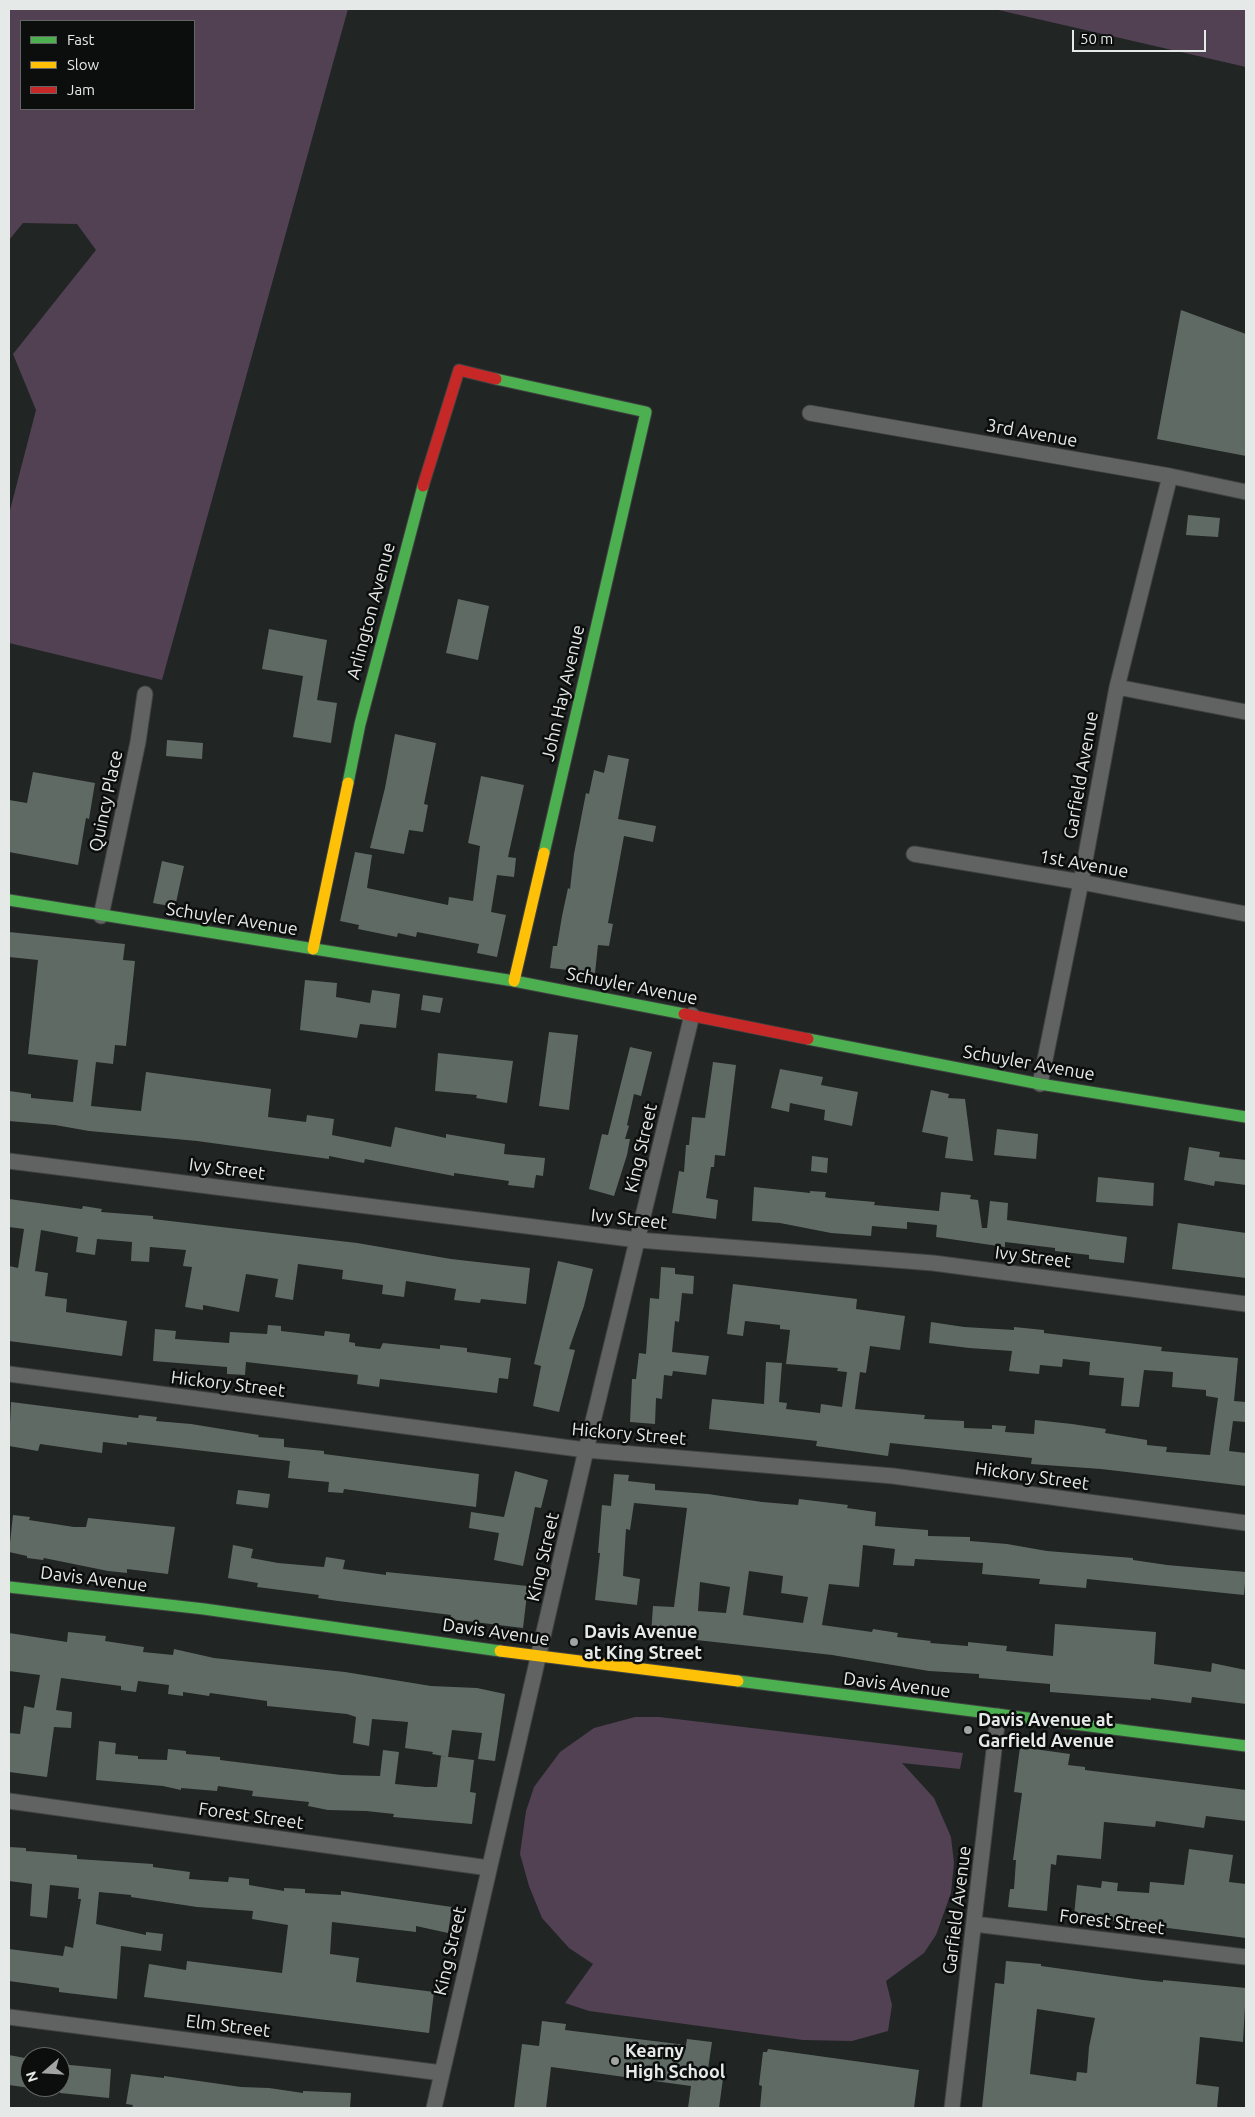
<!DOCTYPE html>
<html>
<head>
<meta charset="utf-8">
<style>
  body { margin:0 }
  #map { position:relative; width:1255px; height:2117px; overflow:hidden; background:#212523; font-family:Ubuntu,sans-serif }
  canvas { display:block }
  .frame { position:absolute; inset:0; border:10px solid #e5e9e7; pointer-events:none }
  .legend { position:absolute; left:20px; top:20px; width:175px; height:90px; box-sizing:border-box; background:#0c0e0d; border:1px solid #636664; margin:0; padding:6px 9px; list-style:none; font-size:15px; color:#e5e9e7 }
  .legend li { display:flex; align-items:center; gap:10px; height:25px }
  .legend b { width:25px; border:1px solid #636664 }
  .north { position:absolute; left:20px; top:2047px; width:50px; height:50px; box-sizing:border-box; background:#0c0e0d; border:1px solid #636664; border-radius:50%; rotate:251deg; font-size:14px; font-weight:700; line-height:20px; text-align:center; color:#e5e9e7 }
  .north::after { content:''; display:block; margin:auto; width:18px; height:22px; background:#a0a4a2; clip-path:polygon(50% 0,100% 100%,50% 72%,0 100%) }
  .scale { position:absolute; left:1072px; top:30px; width:134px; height:22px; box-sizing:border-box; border:2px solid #e5e9e7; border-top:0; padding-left:6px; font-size:15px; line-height:18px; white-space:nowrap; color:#e5e9e7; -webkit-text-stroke:4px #0c0e0d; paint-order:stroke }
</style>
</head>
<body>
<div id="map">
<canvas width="1255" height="2117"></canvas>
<div class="frame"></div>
<ul class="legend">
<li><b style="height:6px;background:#4caf50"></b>Fast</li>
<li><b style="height:6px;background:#ffc107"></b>Slow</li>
<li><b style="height:6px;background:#c62828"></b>Jam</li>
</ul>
<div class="north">N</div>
<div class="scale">50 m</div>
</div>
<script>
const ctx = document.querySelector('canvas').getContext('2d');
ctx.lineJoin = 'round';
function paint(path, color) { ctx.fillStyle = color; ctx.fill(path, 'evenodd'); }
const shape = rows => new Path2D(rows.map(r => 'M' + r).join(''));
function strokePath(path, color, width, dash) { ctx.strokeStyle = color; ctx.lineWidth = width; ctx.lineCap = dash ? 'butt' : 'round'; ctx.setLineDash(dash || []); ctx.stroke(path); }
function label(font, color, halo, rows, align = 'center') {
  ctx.font = font + ' Ubuntu,sans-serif'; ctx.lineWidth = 5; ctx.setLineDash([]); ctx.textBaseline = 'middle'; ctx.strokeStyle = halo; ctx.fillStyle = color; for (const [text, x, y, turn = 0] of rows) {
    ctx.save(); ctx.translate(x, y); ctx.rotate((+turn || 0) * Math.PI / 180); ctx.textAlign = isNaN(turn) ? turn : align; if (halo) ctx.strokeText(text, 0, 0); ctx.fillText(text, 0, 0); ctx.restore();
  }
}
paint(shape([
  [9,9,348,9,162,680,9,643,9,514,36,410,13,354,96,250,77,224,23,223,9,240],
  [21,21,194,21,194,109,21,109],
  [994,9,1246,9,1246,67],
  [635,1717,659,1717,963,1753,960,1769,902,1763,934,1798,951,1837,954,1863,951,1893,936,1935,924,1953,886,1981,892,2005,888,2031,852,2041,803,2040,589,2011,565,2003,593,1964,569,1948,542,1918,529,1886,520,1854,526,1811,534,1787,560,1752,594,1728]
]), '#514153');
paint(shape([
  [1181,310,1246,334,1246,456,1157,439],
  [1188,515,1220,518,1218,537,1186,535],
  [458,599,489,606,478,660,446,653],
  [269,629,327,640,317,700,337,703,331,743,293,737,303,676,262,669],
  [395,734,436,743,424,804,428,805,423,832,409,830,404,854,370,848,385,788],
  [167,740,203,743,202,759,166,756],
  [608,755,629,759,618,819,656,826,653,842,624,836,608,923,613,924,609,946,598,945,595,973,550,968,553,946,557,946,562,916,568,888,570,889,574,854,586,793,589,794,594,770,604,773],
  [33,772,95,783,89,819,86,818,78,865,9,852,9,800,27,803],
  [481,776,524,785,508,857,516,858,514,877,497,875,491,912,506,915,497,957,477,953,479,944,417,932,416,937,398,933,397,937,358,929,359,925,340,921,355,852,372,855,367,888,448,905,449,897,473,901,480,846,468,843],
  [162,861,184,866,175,907,153,903],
  [9,932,125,944,123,960,135,961,126,1046,115,1045,113,1064,96,1062,91,1106,141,1111,146,1072,271,1089,268,1117,306,1122,307,1115,334,1119,332,1135,391,1147,395,1127,446,1138,446,1134,505,1144,504,1154,545,1158,543,1176,536,1175,534,1188,508,1185,509,1181,454,1173,454,1176,365,1159,364,1163,329,1156,329,1159,197,1141,89,1131,55,1125,9,1121,9,1091,31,1094,31,1098,73,1102,78,1060,28,1054,38,960,9,957],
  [305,980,337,983,336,997,370,1003,372,990,400,994,396,1028,360,1024,357,1038,300,1030],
  [423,995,443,998,440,1013,421,1010],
  [549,1032,578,1035,569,1110,539,1106],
  [630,1047,652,1052,641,1096,634,1094,627,1125,629,1126,625,1139,630,1139,627,1155,614,1196,589,1189,602,1134,608,1135],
  [438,1053,513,1061,507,1103,476,1098,477,1095,435,1091],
  [713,1062,736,1065,725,1156,715,1155,714,1167,711,1167,706,1198,718,1200,716,1219,672,1213,679,1171,684,1172,686,1145,689,1145,692,1117,705,1118],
  [780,1069,823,1077,821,1085,858,1092,852,1126,824,1120,825,1110,790,1103,789,1112,771,1108],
  [931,1090,949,1094,948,1098,965,1099,973,1161,945,1158,948,1137,922,1132],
  [997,1129,1038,1134,1036,1159,994,1155],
  [1189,1147,1220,1152,1219,1157,1246,1160,1246,1185,1215,1181,1214,1186,1184,1180],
  [812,1156,828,1158,827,1173,811,1171],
  [1098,1177,1154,1183,1153,1206,1096,1202],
  [754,1187,810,1193,810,1191,826,1192,825,1197,829,1198,875,1202,874,1205,939,1211,941,1192,971,1195,970,1199,978,1200,982,1228,987,1228,990,1201,1008,1203,1007,1220,1127,1237,1124,1263,1089,1259,1089,1255,1055,1251,1055,1248,1005,1242,1005,1247,936,1237,937,1225,907,1222,907,1229,872,1226,871,1236,831,1233,780,1223,752,1221],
  [9,1199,82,1209,83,1206,102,1209,101,1212,153,1216,153,1219,357,1243,451,1259,530,1268,526,1304,481,1299,480,1303,454,1300,456,1289,406,1281,404,1297,382,1294,383,1285,342,1279,343,1270,298,1264,293,1300,275,1297,278,1279,246,1274,239,1312,203,1305,203,1310,185,1307,192,1267,183,1266,186,1250,150,1247,149,1262,131,1261,132,1242,97,1239,95,1255,76,1252,78,1237,41,1230,35,1271,48,1273,45,1296,67,1299,66,1312,127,1321,122,1356,9,1341,9,1266,18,1268,24,1229,9,1227],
  [1178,1223,1246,1233,1246,1278,1172,1269],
  [558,1261,593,1269,584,1306,569,1349,575,1350,559,1412,533,1406,541,1366,534,1364],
  [661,1267,675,1268,675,1274,694,1276,693,1294,682,1293,679,1322,675,1321,672,1352,709,1356,706,1375,673,1371,672,1376,664,1375,662,1399,656,1398,655,1424,630,1422,632,1379,636,1379,639,1353,646,1354,650,1298,659,1299],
  [733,1284,857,1299,856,1309,905,1316,900,1350,870,1346,866,1373,860,1372,855,1409,925,1415,924,1419,964,1421,964,1428,992,1429,992,1425,1006,1426,1005,1432,1034,1434,1035,1420,1072,1424,1106,1429,1105,1433,1147,1440,1147,1445,1167,1447,1166,1452,1210,1455,1218,1398,1206,1396,1206,1390,1172,1387,1173,1372,1144,1370,1139,1407,1121,1406,1124,1378,1089,1375,1090,1362,1063,1359,1062,1367,1040,1365,1039,1374,1009,1371,1012,1351,969,1348,929,1343,931,1322,964,1327,1014,1330,1014,1327,1044,1330,1044,1333,1162,1347,1161,1351,1238,1358,1234,1401,1246,1402,1246,1422,1233,1421,1229,1451,1246,1453,1246,1486,1101,1469,1031,1464,1032,1458,890,1443,888,1456,816,1446,817,1441,709,1429,712,1399,764,1404,766,1362,782,1363,779,1402,787,1403,786,1409,820,1413,821,1404,842,1407,847,1372,837,1371,838,1368,786,1364,790,1330,780,1329,780,1325,745,1321,743,1336,727,1334],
  [268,1325,281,1326,281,1331,324,1336,325,1331,350,1334,349,1342,355,1343,355,1346,380,1349,383,1343,440,1349,440,1345,467,1348,467,1352,511,1358,508,1379,499,1378,497,1393,380,1379,379,1387,357,1384,358,1375,246,1362,245,1375,227,1374,227,1367,153,1361,155,1329,176,1331,175,1339,229,1343,230,1332,267,1334],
  [11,1402,138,1418,139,1415,157,1417,156,1421,191,1424,259,1435,258,1437,284,1439,284,1447,324,1451,324,1454,479,1474,476,1507,344,1489,343,1493,328,1492,329,1482,288,1478,290,1461,127,1442,127,1445,103,1442,102,1453,40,1444,38,1451,9,1446],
  [515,1471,548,1480,541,1508,535,1507,523,1566,494,1560,499,1533,469,1528,471,1512,504,1517],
  [614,1474,629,1475,628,1481,655,1484,655,1490,708,1494,762,1502,798,1505,799,1499,848,1505,847,1508,876,1512,875,1526,928,1530,928,1536,970,1537,970,1541,1007,1544,1047,1551,1133,1558,1133,1560,1167,1565,1246,1572,1244,1595,1087,1579,1086,1588,1039,1584,1040,1579,982,1574,983,1563,915,1559,914,1566,893,1565,895,1549,863,1545,859,1587,829,1584,822,1625,872,1632,873,1629,898,1633,897,1637,931,1641,930,1643,968,1646,968,1642,1007,1646,1006,1651,1053,1656,1055,1624,1156,1632,1154,1664,1211,1672,1212,1663,1246,1670,1246,1704,1192,1697,1191,1703,1151,1698,1151,1700,1050,1692,1050,1684,979,1678,979,1674,929,1671,832,1655,651,1635,653,1606,674,1607,687,1508,634,1503,630,1530,626,1529,623,1576,640,1579,637,1605,595,1600,600,1553,598,1553,602,1505,611,1506],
  [749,1571,783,1576,781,1593,808,1597,803,1623,743,1615],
  [700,1582,730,1587,726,1613,698,1611],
  [238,1490,270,1494,268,1508,236,1504],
  [13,1515,30,1517,29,1520,74,1527,86,1527,88,1518,175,1527,168,1574,127,1569,127,1573,108,1571,44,1558,43,1560,27,1558,27,1556,9,1552],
  [233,1545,253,1549,251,1558,278,1563,324,1567,326,1557,345,1560,343,1569,386,1575,386,1572,528,1586,523,1628,450,1619,451,1615,338,1601,318,1598,319,1595,257,1587,258,1583,228,1578],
  [68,1632,106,1636,105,1641,144,1647,143,1652,173,1655,174,1649,214,1658,345,1672,431,1686,477,1688,505,1694,495,1761,478,1759,482,1733,452,1730,448,1757,432,1754,433,1752,405,1748,408,1722,372,1719,369,1746,353,1743,356,1717,347,1714,267,1706,267,1701,210,1693,209,1696,183,1692,183,1696,168,1694,169,1685,138,1681,136,1692,121,1690,121,1686,61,1678,56,1710,72,1712,71,1728,54,1727,47,1777,9,1772,9,1733,20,1734,24,1706,34,1708,40,1675,9,1671,9,1633,67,1642],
  [99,1741,116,1743,115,1754,138,1756,138,1759,167,1760,168,1749,186,1751,186,1754,220,1757,220,1760,341,1775,380,1776,383,1750,399,1752,395,1784,426,1787,437,1787,441,1756,474,1760,470,1792,476,1793,472,1824,393,1817,394,1814,366,1811,328,1810,308,1806,309,1802,252,1796,253,1791,218,1786,217,1791,181,1788,181,1790,163,1786,96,1780],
  [1020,1747,1070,1754,1068,1765,1085,1767,1085,1770,1246,1790,1246,1821,1206,1816,1204,1828,1156,1821,1155,1827,1104,1822,1101,1859,1057,1855,1056,1865,1051,1864,1047,1911,1008,1907,1010,1889,1014,1889,1016,1860,1013,1860,1022,1793,1014,1792],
  [9,1847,26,1848,26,1851,77,1855,77,1859,153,1864,153,1867,190,1872,189,1879,228,1882,229,1877,249,1879,249,1885,284,1891,284,1888,305,1889,305,1893,341,1895,341,1891,452,1907,448,1933,416,1926,416,1932,332,1922,330,1954,359,1958,356,1982,434,1992,429,2033,144,1997,149,1964,186,1970,187,1961,282,1973,288,1925,252,1919,253,1911,197,1907,131,1897,131,1895,99,1892,96,1924,146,1935,146,1932,163,1934,161,1951,121,1946,117,1999,59,1992,59,1988,9,1981,9,1949,63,1956,65,1946,73,1948,81,1899,78,1899,79,1888,50,1885,47,1918,30,1916,32,1884,9,1881],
  [1189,1849,1233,1855,1229,1882,1246,1884,1246,1938,1074,1916,1077,1885,1101,1888,1102,1881,1118,1883,1117,1891,1149,1893,1150,1882,1184,1885],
  [1006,1961,1041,1964,1041,1966,1143,1980,1163,1982,1163,1980,1246,1988,1243,2042,1200,2037,1196,2084,1219,2087,1217,2108,982,2108,995,1983,1004,1984],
  [1037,2009,1095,2018,1089,2047,1087,2073,1077,2072,1076,2081,1030,2074],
  [542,2021,566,2024,565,2030,686,2045,687,2039,712,2042,708,2069,724,2071,719,2108,688,2108,691,2086,551,2067,546,2108,514,2108,522,2044,539,2046],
  [768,2049,919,2070,914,2108,760,2108,762,2086,759,2085,763,2052,767,2052],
  [9,2055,30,2059,30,2088,9,2085],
  [60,2064,111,2069,109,2098,60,2093],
  [131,2074,164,2078,164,2076,241,2087,269,2088,303,2093,303,2091,351,2093,350,2108,132,2108,133,2105,126,2104]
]), '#606a65');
const street = shape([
  [810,413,1170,476,1246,492],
  [1117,687,1246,712],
  [914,854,1081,882,1246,914],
  [101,916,138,742,145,694],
  [1040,1084,1081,882,1117,687,1170,476],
  [9,1161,638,1240,933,1263,1246,1304],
  [9,1374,586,1450,893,1476,1246,1523],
  [9,1801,489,1868],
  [974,1924,1246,1957],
  [9,2017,442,2073],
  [434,2108,586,1450,692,1015],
  [952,2108,998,1716]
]);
const fast = shape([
  [496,379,646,412,544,853],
  [348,783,360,724,423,486],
  [9,900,514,981,684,1014],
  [808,1039,1040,1084,1246,1117],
  [9,1587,204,1609,500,1651],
  [738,1681,1246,1746]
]);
const slow = shape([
  [313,949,348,783],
  [514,981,544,853],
  [500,1651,738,1681]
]);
const jam = shape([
  [423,486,459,370,496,379],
  [684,1014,808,1039]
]);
strokePath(street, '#3f4241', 17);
strokePath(fast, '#3f4241', 13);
strokePath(slow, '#3f4241', 13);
strokePath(jam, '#3f4241', 13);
strokePath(street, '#616362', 15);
strokePath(fast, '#4caf50', 11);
strokePath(slow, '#ffc107', 11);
strokePath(jam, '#c62828', 11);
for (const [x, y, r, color] of [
  [574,1642,5,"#a0a4a2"],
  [968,1730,5,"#a0a4a2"],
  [615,2061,5,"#a0a4a2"]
]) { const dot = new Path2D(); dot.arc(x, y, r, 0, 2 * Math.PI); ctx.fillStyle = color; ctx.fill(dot); strokePath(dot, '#0c0e0d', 2); }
label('18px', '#e5e9e7', '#0c0e0d', [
  ["3rd Avenue",1032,433,10],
  ["Arlington Avenue",371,611,-75],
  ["John Hay Avenue",563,693,-77],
  ["Garfield Avenue",1081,775,-80],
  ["Quincy Place",106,801,-78],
  ["1st Avenue",1084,864,10],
  ["Schuyler Avenue",232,919,9],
  ["Schuyler Avenue",632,986,11],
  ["Schuyler Avenue",1029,1063,10],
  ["King Street",641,1148,-77],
  ["Ivy Street",227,1169,7],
  ["Ivy Street",629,1219,6],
  ["Ivy Street",1033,1257,7],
  ["Hickory Street",228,1384,7],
  ["Hickory Street",629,1434,5],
  ["Hickory Street",1032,1476,8],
  ["King Street",543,1557,-77],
  ["Davis Avenue",94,1579,7],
  ["Davis Avenue",496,1632,8],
  ["Davis Avenue",897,1685,7],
  ["Forest Street",251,1816,8],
  ["Garfield Avenue",957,1910,-83],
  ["Forest Street",1112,1922,7],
  ["King Street",450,1951,-77],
  ["Elm Street",228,2026,7]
]);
label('bold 18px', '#e5e9e7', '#0c0e0d', [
  ["Davis Avenue",584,1632],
  ["at King Street",584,1653],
  ["Davis Avenue at",978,1720],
  ["Garfield Avenue",978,1741],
  ["Kearny",625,2051],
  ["High School",625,2072]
], 'left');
</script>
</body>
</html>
